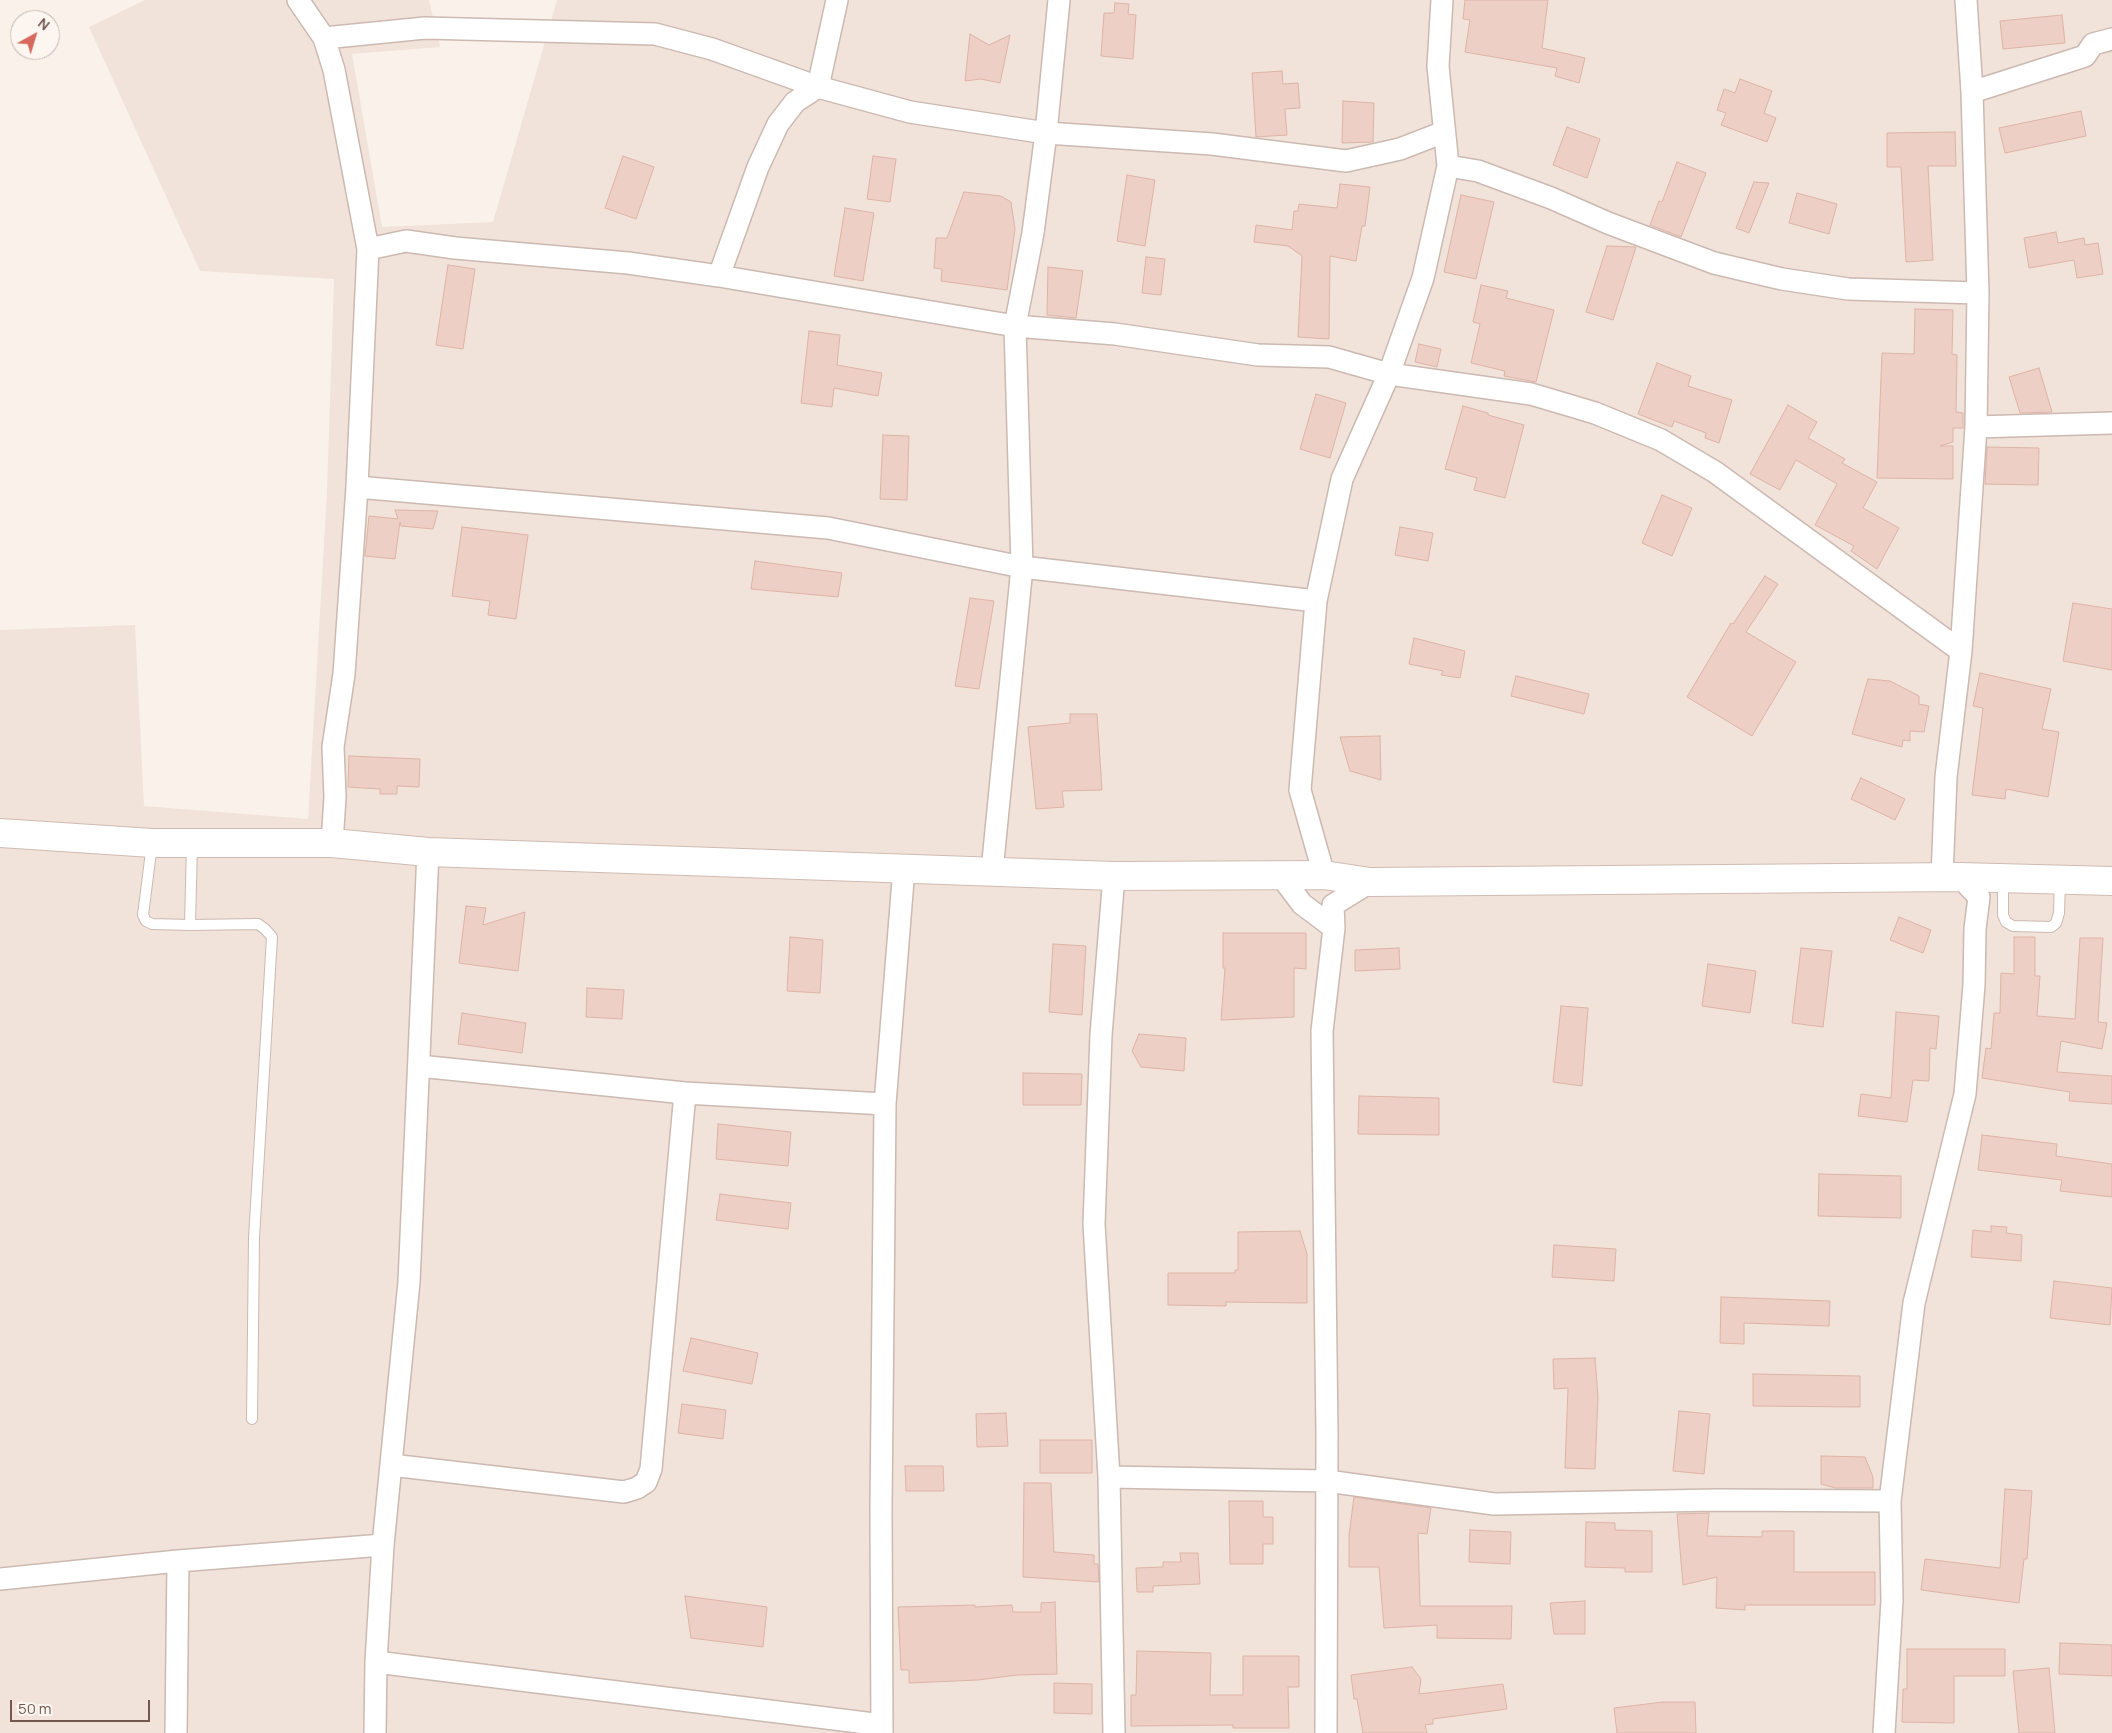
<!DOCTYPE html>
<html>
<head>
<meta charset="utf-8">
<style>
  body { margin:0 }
  #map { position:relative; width:2112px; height:1733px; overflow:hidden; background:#faf2ea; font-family:Manrope,sans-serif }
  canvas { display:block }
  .north { position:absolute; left:10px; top:10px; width:50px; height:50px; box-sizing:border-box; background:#fdf6f0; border:1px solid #c6b7b0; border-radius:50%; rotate:39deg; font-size:14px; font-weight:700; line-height:20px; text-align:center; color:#735850 }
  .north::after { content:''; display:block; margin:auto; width:18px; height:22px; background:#d6685e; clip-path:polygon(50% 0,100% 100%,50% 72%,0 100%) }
  .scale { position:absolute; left:10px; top:1700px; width:140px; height:22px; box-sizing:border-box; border:2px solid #735850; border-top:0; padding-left:6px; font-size:15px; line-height:18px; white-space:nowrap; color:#735850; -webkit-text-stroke:4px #fdf6f0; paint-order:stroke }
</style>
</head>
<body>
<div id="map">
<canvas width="2112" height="1733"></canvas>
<div class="north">N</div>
<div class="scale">50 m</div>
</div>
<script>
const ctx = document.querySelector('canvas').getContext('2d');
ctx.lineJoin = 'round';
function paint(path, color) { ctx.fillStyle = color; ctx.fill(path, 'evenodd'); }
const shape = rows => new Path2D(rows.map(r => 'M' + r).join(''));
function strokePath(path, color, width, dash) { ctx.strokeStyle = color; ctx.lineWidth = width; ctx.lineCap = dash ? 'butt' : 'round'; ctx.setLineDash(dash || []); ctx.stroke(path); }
paint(shape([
  [145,0,429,0,440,47,352,54,382,227,493,222,557,0,2112,0,2112,1733,0,1733,0,630,135,625,144,806,308,819,327,492,334,279,200,271,89,27]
]), '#f1e3d9');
const building = shape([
  [1465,0,1548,0,1542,48,1585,58,1579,83,1555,76,1557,68,1465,52,1470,20,1463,19,1465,0],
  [1115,3,1129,4,1128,14,1136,15,1133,59,1101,56,1104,13,1114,13,1115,3],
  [2062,15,2065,43,2003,49,2000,21,2062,15],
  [970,34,989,45,1010,35,1000,83,981,79,965,81,970,34],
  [1282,71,1283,84,1298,83,1300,108,1285,109,1287,135,1256,137,1252,73,1282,71],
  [1740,79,1772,91,1764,113,1776,118,1767,142,1721,125,1726,113,1717,110,1724,89,1735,93,1740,79],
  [1343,101,1374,103,1373,142,1342,143,1343,101],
  [2081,111,2086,136,2005,153,1999,128,2081,111],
  [1567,127,1600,139,1587,178,1553,165,1567,127],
  [1955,132,1956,166,1928,166,1933,260,1906,262,1901,167,1887,167,1887,133,1955,132],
  [623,156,654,167,636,219,605,208,623,156],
  [873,156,896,159,890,202,867,199,873,156],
  [1677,162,1706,173,1681,237,1650,225,1659,201,1662,202,1677,162],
  [1127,175,1155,180,1145,246,1117,241,1127,175],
  [1754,182,1769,183,1749,233,1736,228,1754,182],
  [1340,184,1370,187,1365,226,1362,226,1356,261,1330,256,1329,339,1298,337,1302,256,1288,246,1254,242,1256,225,1292,230,1294,211,1298,211,1299,204,1337,208,1340,184],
  [964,192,1001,196,1011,202,1015,229,1007,290,941,281,942,269,934,268,936,238,947,238,964,192],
  [1797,193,1837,204,1829,234,1789,223,1797,193],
  [1461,195,1494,202,1476,279,1444,272,1461,195],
  [845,208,874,213,863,281,834,276,845,208],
  [2056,232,2058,243,2084,238,2085,245,2098,243,2103,274,2077,278,2074,260,2029,268,2024,238,2056,232],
  [1607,246,1636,247,1613,320,1586,312,1607,246],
  [1146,257,1165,259,1161,295,1142,293,1146,257],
  [448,265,475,269,463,349,436,345,448,265],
  [1048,267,1083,271,1076,318,1047,315,1048,267],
  [1481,285,1508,291,1506,298,1554,310,1536,382,1504,376,1505,371,1471,363,1480,324,1473,322,1481,285],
  [1915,309,1953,310,1952,354,1957,355,1956,412,1963,413,1963,428,1953,428,1953,442,1940,446,1953,446,1953,479,1877,478,1882,353,1914,354,1915,309],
  [809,331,840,335,837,365,882,373,878,396,834,388,832,407,801,403,809,331],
  [1419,344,1441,349,1437,367,1415,362,1419,344],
  [1657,363,1691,376,1688,386,1732,400,1719,443,1705,438,1706,433,1674,421,1672,427,1638,414,1657,363],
  [2039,368,2052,412,2020,413,2009,377,2039,368],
  [1316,394,1346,403,1330,458,1300,449,1316,394],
  [1788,405,1817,422,1808,438,1845,459,1842,463,1877,482,1863,508,1899,528,1877,569,1851,551,1854,546,1815,525,1837,484,1796,460,1780,490,1750,474,1788,405],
  [1463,406,1488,413,1488,415,1524,425,1505,498,1474,490,1477,478,1445,469,1463,406],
  [883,435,909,436,907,500,880,499,883,435],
  [1987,447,2039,448,2038,485,1985,484,1987,447],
  [1662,495,1692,508,1672,556,1642,543,1662,495],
  [395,510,438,511,433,529,401,526,400,522,395,559,365,556,369,516,398,519,395,510],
  [462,527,528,535,516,619,488,615,490,601,452,596,462,527],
  [1400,527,1433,533,1428,561,1395,555,1400,527],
  [755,561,842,573,838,597,751,589,755,561],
  [1765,576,1778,584,1746,632,1796,662,1752,736,1687,697,1731,623,1733,624,1765,576],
  [970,598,994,601,979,689,955,686,970,598],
  [2073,603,2112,609,2112,670,2063,661,2073,603],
  [1414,638,1465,651,1460,678,1441,675,1443,671,1409,664,1414,638],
  [1980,673,2051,689,2042,729,2059,732,2048,797,2006,789,2005,799,1972,795,1983,708,1973,706,1980,673],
  [1516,676,1589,694,1584,714,1511,696,1516,676],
  [1868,679,1890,681,1919,696,1919,704,1929,706,1924,732,1910,731,1910,741,1903,740,1902,747,1852,734,1868,679],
  [1070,714,1097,714,1102,790,1062,791,1064,807,1036,809,1028,727,1070,723,1070,714],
  [1380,736,1381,780,1350,771,1340,737,1380,736],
  [349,756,420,759,419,787,397,786,397,794,380,794,380,789,348,787,349,756],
  [1861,778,1905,799,1895,820,1851,799,1861,778],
  [466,906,486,908,483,925,525,912,518,971,459,963,466,906],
  [1899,917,1931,930,1923,953,1890,940,1899,917],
  [1223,933,1306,933,1306,969,1294,968,1294,1017,1221,1020,1225,968,1223,968,1223,933],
  [790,937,823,940,820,993,787,991,790,937],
  [2014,937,2035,937,2035,976,2040,976,2037,1016,2075,1019,2080,938,2103,938,2098,1022,2107,1023,2102,1049,2061,1041,2057,1072,2112,1076,2112,1104,2069,1101,2070,1092,1982,1078,1986,1048,1991,1049,1994,1013,2000,1013,2001,973,2014,974,2014,937],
  [1053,944,1086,946,1082,1015,1049,1012,1053,944],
  [1399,948,1400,969,1355,971,1355,950,1399,948],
  [1801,948,1832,951,1823,1027,1792,1023,1801,948],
  [1708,964,1756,971,1750,1013,1702,1006,1708,964],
  [587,988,624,990,622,1019,586,1017,587,988],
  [1561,1006,1588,1008,1582,1086,1553,1082,1561,1006],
  [1896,1012,1939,1016,1936,1049,1930,1048,1929,1081,1913,1080,1907,1122,1858,1116,1861,1094,1891,1098,1896,1012],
  [462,1013,526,1023,522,1053,458,1044,462,1013],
  [1139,1034,1186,1038,1184,1071,1141,1067,1132,1051,1139,1034],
  [1023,1073,1082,1074,1081,1105,1023,1105,1023,1073],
  [1359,1096,1439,1098,1439,1135,1358,1134,1359,1096],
  [718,1124,791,1132,788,1166,716,1159,718,1124],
  [1982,1135,2057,1144,2056,1156,2112,1164,2112,1197,2060,1191,2062,1180,1978,1170,1982,1135],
  [1819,1174,1901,1176,1901,1218,1818,1216,1819,1174],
  [720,1194,791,1203,788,1229,716,1220,720,1194],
  [1991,1226,2007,1227,2006,1233,2022,1235,2021,1261,1971,1257,1973,1230,1991,1232,1991,1226],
  [1300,1231,1307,1254,1307,1303,1226,1302,1226,1306,1168,1305,1168,1273,1235,1273,1235,1270,1238,1270,1238,1232,1300,1231],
  [1554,1245,1616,1249,1614,1281,1552,1277,1554,1245],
  [2054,1281,2112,1288,2110,1325,2050,1318,2054,1281],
  [1721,1297,1830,1301,1829,1326,1744,1323,1744,1344,1720,1343,1721,1297],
  [691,1338,758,1353,752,1384,683,1371,691,1338],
  [1595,1358,1598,1397,1595,1469,1565,1468,1568,1388,1554,1389,1553,1359,1595,1358],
  [1753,1374,1860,1376,1860,1407,1753,1406,1753,1374],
  [682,1404,726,1410,723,1439,678,1433,682,1404],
  [1679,1411,1710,1414,1704,1474,1673,1471,1679,1411],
  [1006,1413,1008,1446,977,1447,976,1414,1006,1413],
  [1040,1440,1092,1440,1092,1473,1040,1473,1040,1440],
  [1821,1456,1865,1457,1873,1477,1873,1488,1835,1488,1821,1484,1821,1456],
  [905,1466,943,1466,944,1491,906,1491,905,1466],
  [1024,1483,1051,1483,1054,1552,1094,1555,1094,1564,1098,1564,1099,1582,1023,1577,1024,1483],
  [2005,1489,2032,1491,2027,1559,2024,1559,2019,1603,1921,1590,1925,1559,2000,1568,2005,1489],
  [1354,1497,1431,1508,1427,1534,1418,1533,1420,1606,1512,1606,1511,1639,1437,1638,1437,1625,1384,1628,1379,1567,1349,1567,1349,1535,1354,1497],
  [1229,1501,1263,1501,1263,1517,1273,1517,1273,1544,1263,1544,1263,1564,1230,1564,1229,1501],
  [1709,1513,1707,1536,1762,1537,1762,1531,1794,1531,1794,1572,1875,1572,1875,1605,1745,1605,1745,1610,1716,1608,1717,1577,1683,1585,1677,1514,1709,1513],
  [1586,1522,1615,1523,1615,1530,1652,1531,1652,1572,1625,1572,1625,1568,1585,1567,1586,1522],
  [1470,1530,1511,1532,1510,1564,1469,1562,1470,1530],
  [1180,1553,1198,1553,1200,1584,1153,1586,1153,1592,1137,1592,1136,1568,1163,1567,1163,1562,1181,1562,1180,1553],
  [685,1596,767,1607,763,1647,691,1638,685,1596],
  [1585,1601,1585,1634,1554,1634,1550,1603,1585,1601],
  [1055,1602,1057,1674,1017,1675,978,1680,909,1683,909,1670,901,1670,898,1607,975,1605,975,1607,1012,1605,1013,1612,1041,1612,1041,1603,1055,1602],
  [2060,1643,2112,1645,2112,1676,2059,1674,2060,1643],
  [1907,1649,2005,1649,2005,1676,1954,1676,1954,1723,1902,1722,1903,1689,1907,1689,1907,1649],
  [1137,1651,1211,1653,1210,1695,1243,1695,1243,1656,1299,1656,1299,1687,1288,1687,1289,1728,1233,1728,1233,1725,1131,1726,1131,1695,1136,1695,1137,1651],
  [1412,1667,1421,1679,1419,1694,1503,1684,1507,1709,1433,1719,1433,1724,1425,1725,1427,1733,1363,1733,1357,1699,1354,1699,1351,1675,1412,1667],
  [2049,1668,2055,1733,2019,1733,2013,1671,2049,1668],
  [1054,1683,1092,1684,1092,1714,1054,1713,1054,1683],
  [1663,1702,1695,1702,1696,1733,1617,1733,1614,1708,1663,1702]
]);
paint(building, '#edcfc5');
strokePath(building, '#deb4a7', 1);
const lane = shape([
  [152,844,143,915,146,921,152,924,190,925,258,924,265,929,272,937,254,1238,252,1419],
  [2003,879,2003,915,2006,922,2013,926,2051,927,2056,923,2059,913,2060,880],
  [190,925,192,844]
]);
const street = shape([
  [298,0,324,38,334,70,368,249,357,487,344,674,333,747,335,797,332,843],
  [1442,0,1438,66,1448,166],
  [324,38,425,28,655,34,712,49,818,87,837,0],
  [1972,92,2085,56,2093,44,2112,39],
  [368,249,406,241,455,248,628,263,719,276,1015,326,1115,334,1258,355,1329,357,1389,374,1531,394,1595,413,1661,440,1715,472,1961,651],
  [719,276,758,167,778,124,795,102,818,87,910,112,1046,133,1212,144,1346,161,1400,149,1444,132],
  [1976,427,2112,423],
  [357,487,828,528,1022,567,1316,601],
  [992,871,1022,567,1015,326,1033,233,1046,133,1059,0],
  [1324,875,1300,790,1316,601,1342,479,1389,374,1423,278,1448,166,1478,171,1551,198,1608,223,1714,263,1782,279,1848,289,1978,293],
  [1281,876,1302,904,1334,928],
  [1942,877,1946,777,1961,651,1976,427,1978,293,1972,92,1966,0],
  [419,1066,685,1093,885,1104],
  [391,1465,624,1492,637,1488,646,1482,651,1469,685,1093],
  [1109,1477,1327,1481,1494,1504,1718,1500,1890,1501],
  [0,1579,178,1561,383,1545],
  [376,1662,882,1725],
  [176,1733,178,1561],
  [375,1733,376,1662,383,1545,409,1282,428,852],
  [882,1733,881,1509,885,1104,904,868],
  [1114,1733,1109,1477,1094,1224,1101,1035,1114,876],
  [1326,1733,1327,1435,1322,1031,1334,928,1333,905,1370,882],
  [1884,1733,1892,1600,1890,1501,1914,1303,1965,1094,1974,985,1975,929,1979,897,1960,877]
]);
const secondary = shape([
  [0,833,152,843,332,843,428,852,1114,876,1324,875,1370,882,1960,877,2112,881]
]);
strokePath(lane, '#ccb9b1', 12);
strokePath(street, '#ccb9b1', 24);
strokePath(secondary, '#d0bbb2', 30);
strokePath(lane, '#fff', 10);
strokePath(street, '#fff', 21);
strokePath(secondary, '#fff', 28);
</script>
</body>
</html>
